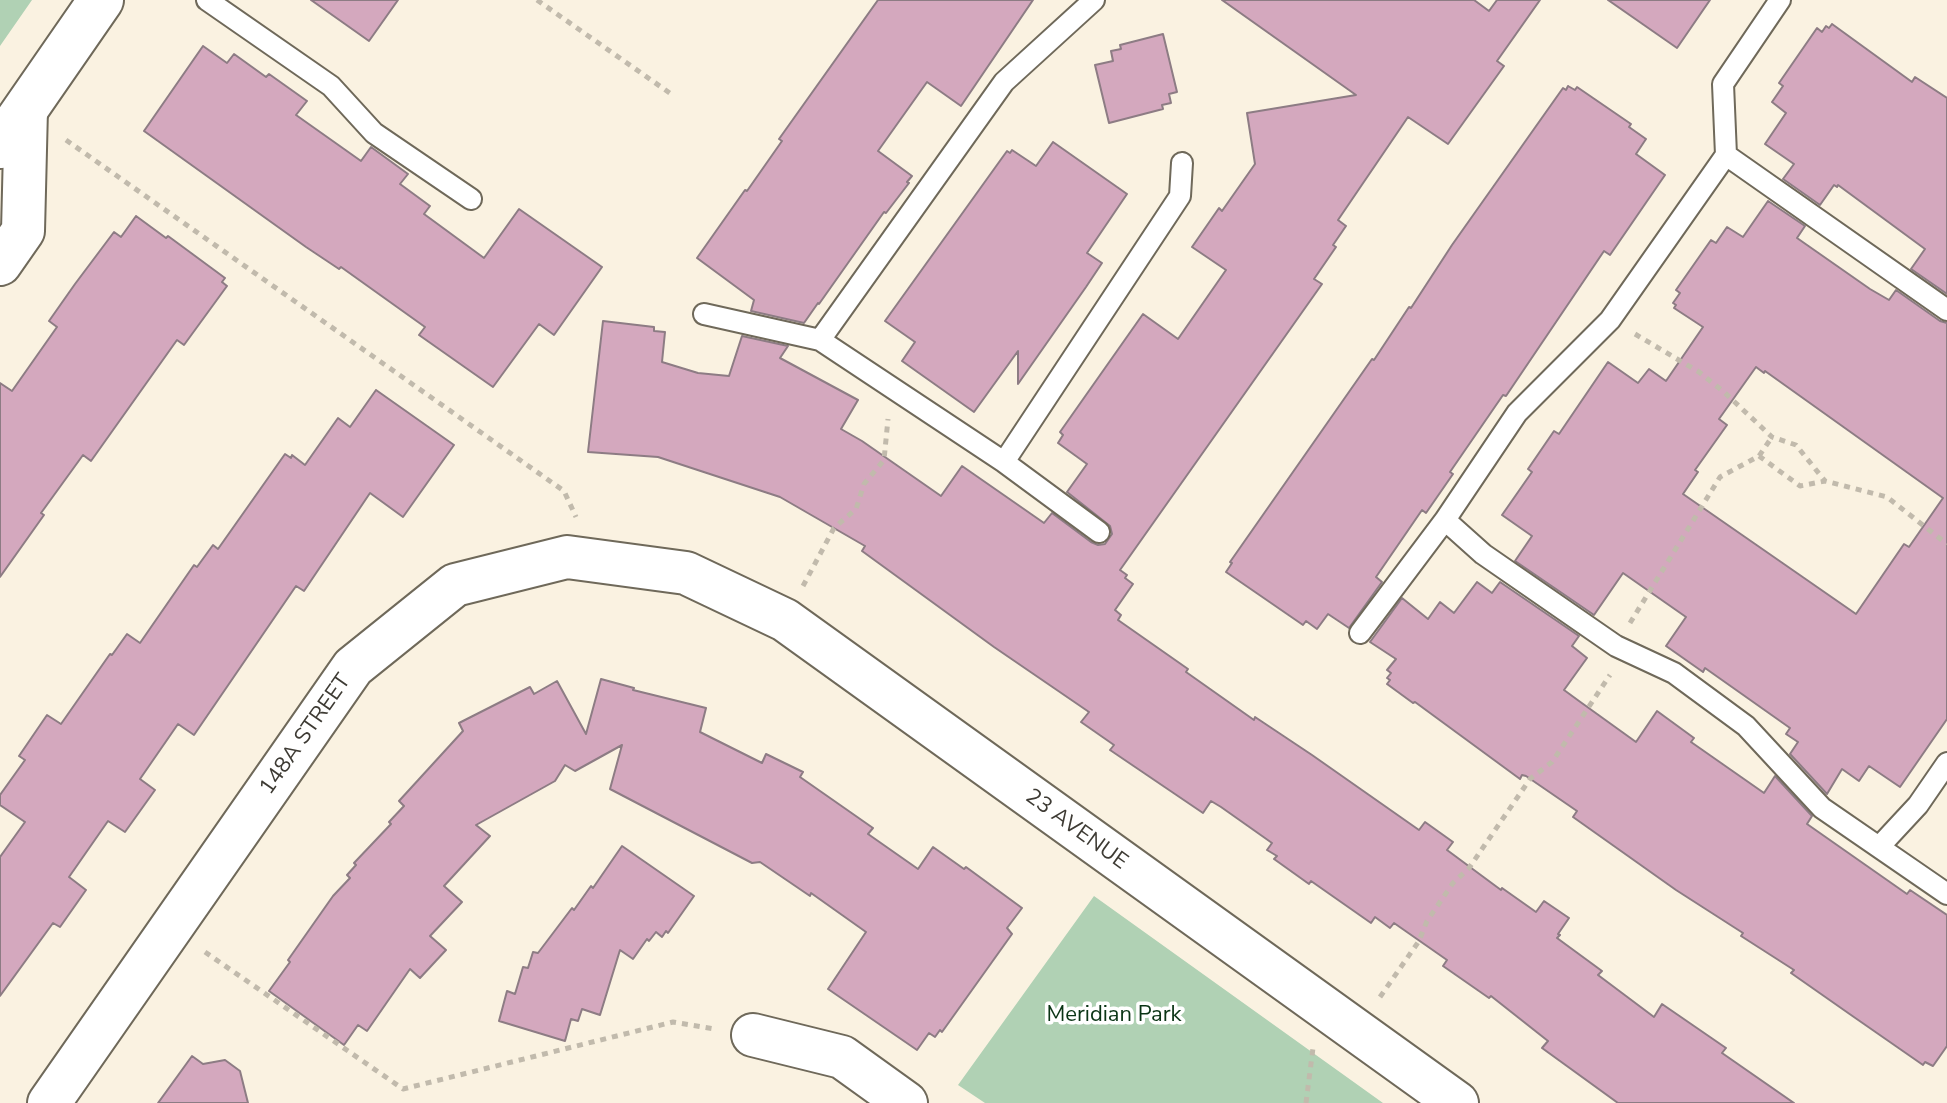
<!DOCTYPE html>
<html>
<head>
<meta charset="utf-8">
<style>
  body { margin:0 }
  canvas { display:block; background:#faf2e1 }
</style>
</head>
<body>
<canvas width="1947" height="1103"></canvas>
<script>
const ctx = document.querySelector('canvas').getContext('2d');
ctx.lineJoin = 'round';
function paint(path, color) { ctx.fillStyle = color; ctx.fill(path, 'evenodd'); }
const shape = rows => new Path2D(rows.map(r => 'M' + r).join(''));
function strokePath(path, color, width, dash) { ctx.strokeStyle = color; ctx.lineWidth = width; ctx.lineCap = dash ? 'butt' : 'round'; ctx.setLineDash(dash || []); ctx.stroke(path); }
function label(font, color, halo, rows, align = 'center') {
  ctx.font = font + ' "Nunito Sans",sans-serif'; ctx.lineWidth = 7; ctx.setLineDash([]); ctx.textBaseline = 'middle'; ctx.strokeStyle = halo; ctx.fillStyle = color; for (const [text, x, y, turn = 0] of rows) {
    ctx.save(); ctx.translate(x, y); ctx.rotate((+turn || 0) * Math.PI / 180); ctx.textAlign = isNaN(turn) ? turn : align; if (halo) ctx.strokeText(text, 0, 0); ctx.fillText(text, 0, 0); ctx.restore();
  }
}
paint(shape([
  [0,0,32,0,0,46],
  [1094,896,1383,1103,985,1103,958,1085]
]), '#b0d1b4');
const building = shape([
  [311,0,398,0,369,41,311,0],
  [878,0,1033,0,961,106,927,82,878,151,912,176,907,182,909,183,886,213,884,212,819,304,818,303,804,323,751,311,754,300,697,258,745,190,747,191,782,141,779,139,878,0],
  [1222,0,1474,0,1489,11,1497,0,1540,0,1497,61,1504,66,1448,144,1408,117,1338,220,1346,226,1333,245,1336,247,1314,279,1322,284,1120,570,1127,575,1125,578,1133,584,1115,610,1121,615,1118,620,1188,669,1186,672,1254,720,1255,717,1312,755,1419,830,1425,822,1453,842,1447,850,1501,890,1502,888,1536,912,1544,901,1569,918,1558,934,1560,935,1557,938,1602,971,1598,975,1654,1017,1662,1004,1726,1048,1722,1053,1794,1103,1618,1103,1542,1048,1548,1041,1491,996,1489,998,1443,966,1447,960,1394,923,1390,928,1375,917,1371,923,1311,881,1309,884,1274,859,1277,856,1267,850,1272,843,1221,807,1211,801,1203,813,1110,750,1114,745,1081,722,1089,712,994,647,862,551,865,546,780,497,658,457,588,452,603,321,654,327,654,331,665,332,662,362,698,373,729,376,742,336,788,346,780,358,858,400,841,429,862,441,941,496,962,466,1044,523,1052,513,1091,542,1098,545,1105,544,1112,534,1110,526,1067,492,1087,464,1058,443,1063,435,1060,432,1143,314,1178,339,1226,270,1192,247,1219,208,1222,211,1255,164,1247,113,1356,95,1222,0],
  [1608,0,1710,0,1677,48,1608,0],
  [1832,24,1912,82,1915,77,1947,98,1947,294,1911,269,1925,249,1838,185,1837,187,1834,185,1820,205,1783,179,1794,164,1765,144,1786,113,1772,102,1783,86,1779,83,1817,28,1822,32,1826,26,1829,28,1832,24],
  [1163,34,1177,92,1169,94,1171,103,1162,105,1163,109,1109,123,1095,65,1113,61,1111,51,1121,49,1120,45,1163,34],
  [203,46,227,63,234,54,266,77,269,74,307,101,296,115,361,161,371,147,408,174,400,184,430,206,424,214,484,258,519,209,602,267,554,335,539,324,493,387,419,335,425,327,341,267,339,269,306,247,144,131,203,46],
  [1568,86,1575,90,1577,87,1631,124,1629,127,1646,139,1636,154,1665,175,1610,255,1604,251,1506,396,1503,395,1450,472,1453,474,1426,513,1422,510,1376,577,1382,582,1349,628,1328,614,1317,629,1306,621,1303,625,1226,572,1232,563,1230,562,1372,359,1374,360,1409,307,1411,308,1452,245,1534,129,1563,88,1566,90,1568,86],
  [1053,142,1127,194,1087,253,1102,263,1086,287,1018,384,1018,351,974,412,902,361,915,342,885,321,1007,151,1010,153,1012,150,1036,166,1053,142],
  [1768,201,1805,226,1797,238,1870,289,1889,300,1896,290,1940,321,1947,323,1947,719,1900,787,1869,766,1859,781,1842,769,1827,794,1790,754,1798,742,1786,734,1790,728,1705,668,1703,672,1666,646,1686,617,1623,573,1594,615,1515,561,1532,536,1502,515,1532,472,1528,469,1554,431,1559,434,1608,362,1638,383,1649,369,1666,381,1703,327,1674,308,1676,305,1673,303,1680,293,1676,290,1711,240,1716,243,1727,227,1743,237,1768,201],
  [1756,367,1764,373,1765,371,1943,498,1909,547,1904,544,1856,614,1683,494,1698,472,1695,470,1727,425,1719,419,1756,367],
  [136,216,166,238,168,236,225,278,222,282,227,286,184,345,177,340,91,461,83,455,41,513,44,515,0,577,0,383,12,391,57,327,49,321,75,284,114,232,121,237,136,216],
  [376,390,454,445,403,517,370,493,304,591,296,586,194,735,178,724,140,779,155,790,125,832,108,821,69,877,86,890,60,927,53,923,0,996,0,857,25,822,0,805,0,795,25,760,19,756,47,715,61,724,110,654,112,655,127,634,140,643,194,565,197,567,213,545,218,549,285,454,291,458,292,455,305,465,338,418,350,427,376,390],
  [1477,582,1492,593,1500,582,1579,636,1572,646,1587,658,1564,690,1579,701,1636,742,1657,711,1694,738,1691,742,1764,793,1775,776,1812,816,1807,824,1907,894,1910,890,1947,915,1947,1046,1933,1066,1925,1062,1923,1065,1851,1015,1791,973,1794,970,1741,936,1743,933,1676,890,1573,817,1577,811,1526,776,1522,775,1520,779,1415,702,1413,703,1387,684,1390,680,1387,678,1391,673,1387,670,1396,659,1370,642,1402,598,1428,619,1440,602,1454,613,1477,582],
  [601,679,634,688,633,690,706,708,700,732,762,763,766,754,803,772,800,777,873,828,868,834,918,869,933,847,964,869,966,867,1022,908,1007,928,1012,934,942,1032,940,1030,935,1037,929,1033,917,1050,828,989,866,932,811,893,810,896,760,862,752,863,610,789,622,745,575,771,565,765,555,781,476,825,490,836,444,886,462,902,430,936,446,950,420,978,410,969,367,1031,358,1025,344,1045,269,991,290,962,288,960,333,896,350,878,347,875,356,865,354,863,391,824,389,822,404,806,399,801,463,731,459,723,530,687,534,694,557,681,586,734,601,679],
  [622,846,694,896,668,933,666,931,662,937,656,932,649,941,647,939,633,959,620,950,600,1015,582,1009,578,1021,571,1019,565,1041,499,1021,507,991,515,994,523,967,528,968,533,952,538,953,572,908,574,910,591,886,593,888,622,846],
  [192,1056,203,1064,225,1060,240,1071,248,1103,158,1103,192,1056]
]);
paint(building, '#d4a8be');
strokePath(building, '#8d7c84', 2);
const service = shape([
  [207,0,331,86,374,133,471,199],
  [1726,155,1947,310],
  [704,314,820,340,1004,462,1180,196,1182,163],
  [820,340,1004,82,1094,0],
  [1004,462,1099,532],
  [1445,520,1483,554,1616,646,1674,673,1746,726,1822,808,1947,894],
  [1360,633,1445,520,1517,413,1610,320,1726,155,1723,84,1780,0],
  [1879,847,1918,805,1947,763]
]);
const minor = shape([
  [0,264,23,231,26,109],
  [753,1035,842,1057,906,1103],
  [49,1103,353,667,455,585,567,557,686,573,785,620,1457,1103]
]);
const secondary = shape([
  [0,146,101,0]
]);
strokePath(service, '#6f695a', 24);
strokePath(minor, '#6f695a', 46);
strokePath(secondary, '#6f695a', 48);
strokePath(shape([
  [537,0,674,96],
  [66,140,564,491,576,517],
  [1635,334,1699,372,1724,392,1772,437,1796,445,1825,481],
  [1759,456,1800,486,1825,481,1887,497,1947,544],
  [803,586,834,528,856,509,864,484,884,460,888,419],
  [1630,623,1720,477,1759,456,1772,437],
  [205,952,403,1089,673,1022,715,1029],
  [1380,997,1419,941,1427,921,1453,883,1469,868,1530,779,1552,762,1610,675],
  [1306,1103,1313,1048]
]), '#c1baac', 5, [6, 6]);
strokePath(service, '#fff', 20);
strokePath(minor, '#fff', 42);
strokePath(secondary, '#fff', 44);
label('22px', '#3e3b34', '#fff', [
  ["148A STREET",306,735,-55],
  ["23 AVENUE",1076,830,36]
]);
label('22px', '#0a3415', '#fff', [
  ["Meridian Park",1114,1016]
]);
</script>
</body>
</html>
